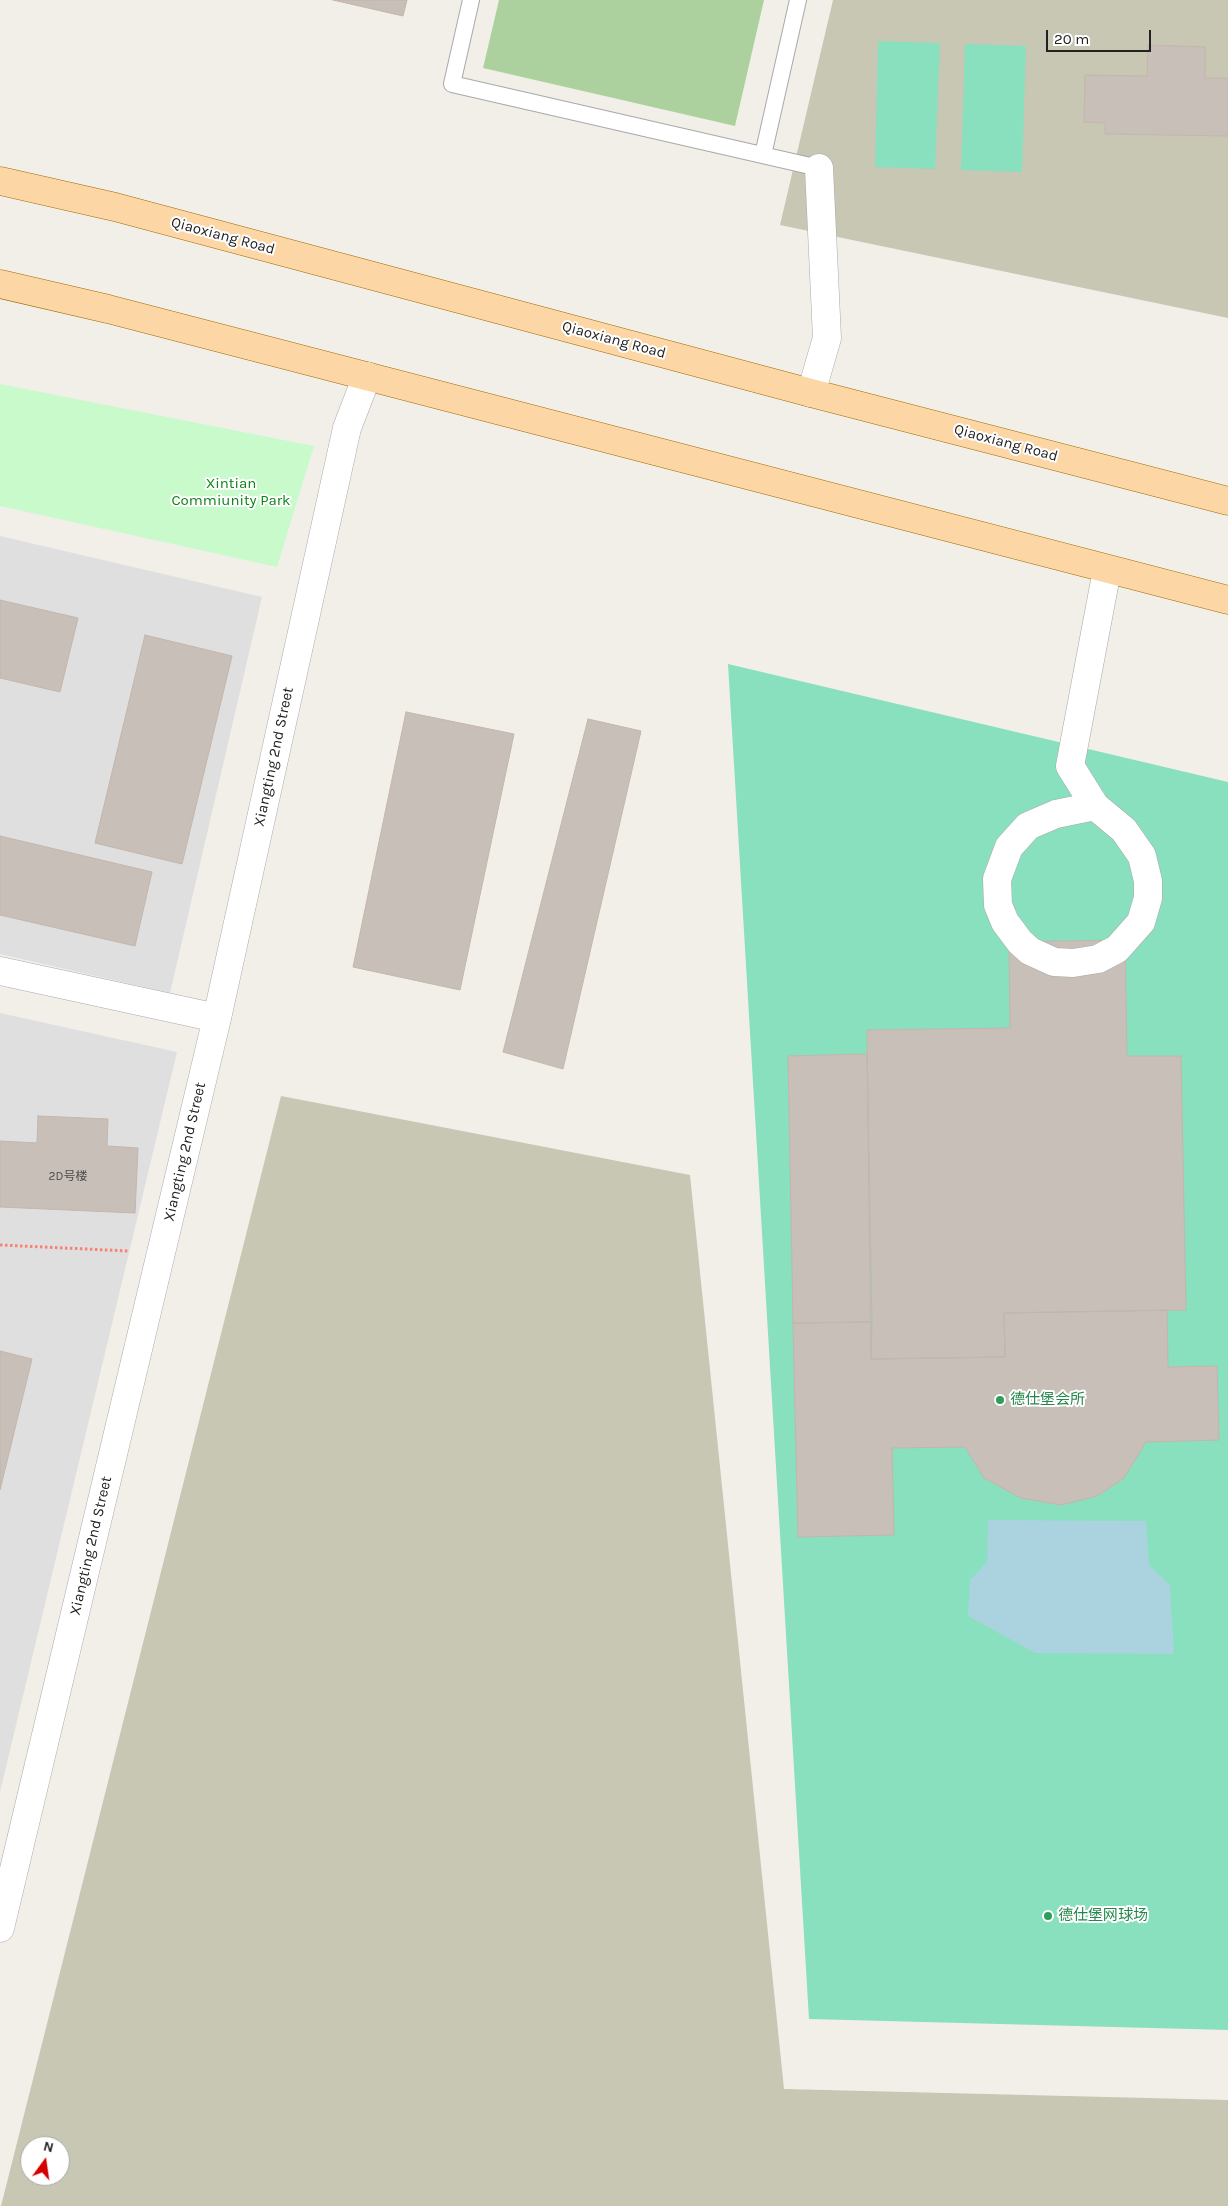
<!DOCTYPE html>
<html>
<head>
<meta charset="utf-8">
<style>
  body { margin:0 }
  #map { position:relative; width:1228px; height:2206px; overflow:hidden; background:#f2efe9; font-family:Karla,sans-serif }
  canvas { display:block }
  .north { position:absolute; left:20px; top:2136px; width:50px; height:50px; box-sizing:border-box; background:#fff; border:1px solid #a7a7a7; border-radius:50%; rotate:14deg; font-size:14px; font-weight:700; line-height:20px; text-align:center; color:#222 }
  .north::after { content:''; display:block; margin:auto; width:18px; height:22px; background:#d40000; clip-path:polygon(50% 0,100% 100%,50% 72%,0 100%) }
  .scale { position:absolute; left:1046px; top:30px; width:105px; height:22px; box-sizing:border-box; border:2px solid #222; border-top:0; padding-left:6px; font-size:15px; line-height:18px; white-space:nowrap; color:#222; -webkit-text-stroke:4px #fff; paint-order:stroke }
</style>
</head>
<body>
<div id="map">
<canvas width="1228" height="2206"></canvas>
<div class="north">N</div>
<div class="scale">20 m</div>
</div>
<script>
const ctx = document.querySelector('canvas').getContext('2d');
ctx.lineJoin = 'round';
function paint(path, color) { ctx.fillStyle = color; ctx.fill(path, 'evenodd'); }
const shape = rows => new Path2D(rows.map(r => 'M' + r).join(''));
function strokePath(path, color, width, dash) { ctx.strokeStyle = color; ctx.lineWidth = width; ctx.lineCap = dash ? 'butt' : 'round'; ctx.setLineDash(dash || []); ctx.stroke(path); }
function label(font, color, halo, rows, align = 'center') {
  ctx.font = font + ' Karla,"Noto Sans SC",sans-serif'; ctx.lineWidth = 4; ctx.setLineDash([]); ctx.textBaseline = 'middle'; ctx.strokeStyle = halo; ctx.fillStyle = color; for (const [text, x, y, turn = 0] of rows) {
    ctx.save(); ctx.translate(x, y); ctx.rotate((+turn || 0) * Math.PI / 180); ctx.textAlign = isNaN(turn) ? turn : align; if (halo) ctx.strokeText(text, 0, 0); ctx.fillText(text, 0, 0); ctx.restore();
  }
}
paint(shape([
  [0,536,262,597,170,993,0,954],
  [0,1013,177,1052,0,1792]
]), '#e0dfdf');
paint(shape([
  [833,0,1228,0,1228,318,780,225],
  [281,1096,690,1175,784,2089,1228,2100,1228,2206,1,2206],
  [30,2146,60,2146,60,2176,30,2176]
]), '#c7c7b4');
paint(shape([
  [499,0,764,0,735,126,483,68]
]), '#add19e');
paint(shape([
  [0,384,314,446,277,567,0,506]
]), '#c8facc');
paint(shape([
  [878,41,940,43,935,169,875,167],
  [965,44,1026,46,1022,172,961,170],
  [728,664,1228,782,1228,2030,809,2019]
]), '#88e0be');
paint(shape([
  [988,1520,1146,1521,1149,1565,1170,1585,1174,1654,1035,1653,968,1616,970,1580,987,1562]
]), '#aad3df');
const building = shape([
  [333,0,407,0,403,16,333,0],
  [1148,45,1205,47,1205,78,1228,78,1228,136,1105,134,1105,123,1084,122,1085,75,1147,76,1148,45],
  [0,600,78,618,60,692,0,678,0,600],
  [145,635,232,656,182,864,95,843,145,635],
  [406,712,514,734,460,990,353,967,406,712],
  [588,719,641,731,563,1069,503,1052,588,719],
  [0,836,152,872,135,946,0,915,0,836],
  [1125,940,1127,1056,1181,1056,1186,1310,1004,1313,1005,1357,871,1359,867,1030,1010,1028,1009,942,1125,940],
  [867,1054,872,1322,793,1323,788,1056,867,1054],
  [38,1116,108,1119,107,1146,138,1148,135,1213,0,1207,0,1141,37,1143,38,1116],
  [1167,1310,1168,1367,1217,1366,1219,1440,1146,1442,1124,1478,1097,1496,1061,1505,1021,1498,984,1478,965,1447,892,1448,894,1535,798,1537,793,1323,872,1322,871,1359,1005,1357,1004,1313,1167,1310],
  [0,1351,32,1359,0,1490,0,1351]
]);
paint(building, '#c7bfb8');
strokePath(building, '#c4b6ab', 1);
const service = shape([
  [471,0,452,84,819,168],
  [763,155,798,0]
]);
const minor = shape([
  [811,393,827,338,819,168],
  [1095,806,1124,830,1142,856,1148,881,1148,898,1141,922,1117,949,1098,959,1073,963,1054,962,1030,951,1020,942,1005,922,998,905,997,879,1009,847,1028,826,1056,814,1095,806],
  [1095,806,1070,766,1107,570],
  [0,971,217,1018],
  [0,1928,217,1018,347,428,367,376]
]);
const primary = shape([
  [0,181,115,207,811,393,1228,501],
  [0,284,108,309,1228,600]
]);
strokePath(service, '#a9a9a9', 18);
strokePath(minor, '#a9a9a9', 29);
strokePath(primary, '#a06b00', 29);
strokePath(shape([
  [0,1245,129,1251]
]), '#fa8072', 3, [2.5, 2.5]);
strokePath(service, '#fff', 16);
strokePath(minor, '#fff', 28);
strokePath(primary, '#fcd6a4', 28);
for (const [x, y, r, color] of [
  [1000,1400,5,"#2e9e5b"],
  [1048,1916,5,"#2e9e5b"]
]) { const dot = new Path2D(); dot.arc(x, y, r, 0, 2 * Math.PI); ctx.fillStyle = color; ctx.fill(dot); strokePath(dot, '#fff', 2); }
label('12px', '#4b4948', null, [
  ["2D号楼",68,1177]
]);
label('15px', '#222', '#fff', [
  ["Qiaoxiang Road",223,236,15],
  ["Qiaoxiang Road",614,340,15],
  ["Qiaoxiang Road",1006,443,15],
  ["Xiangting 2nd Street",274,757,-78],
  ["Xiangting 2nd Street",185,1152,-77],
  ["Xiangting 2nd Street",91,1546,-77]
]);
label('15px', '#0c8416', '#fff', [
  ["Xintian",231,484],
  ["Commiunity Park",231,501]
]);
label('15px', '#27864d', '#fff', [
  ["德仕堡会所",1010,1400],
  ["德仕堡网球场",1058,1916]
], 'left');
</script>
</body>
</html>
